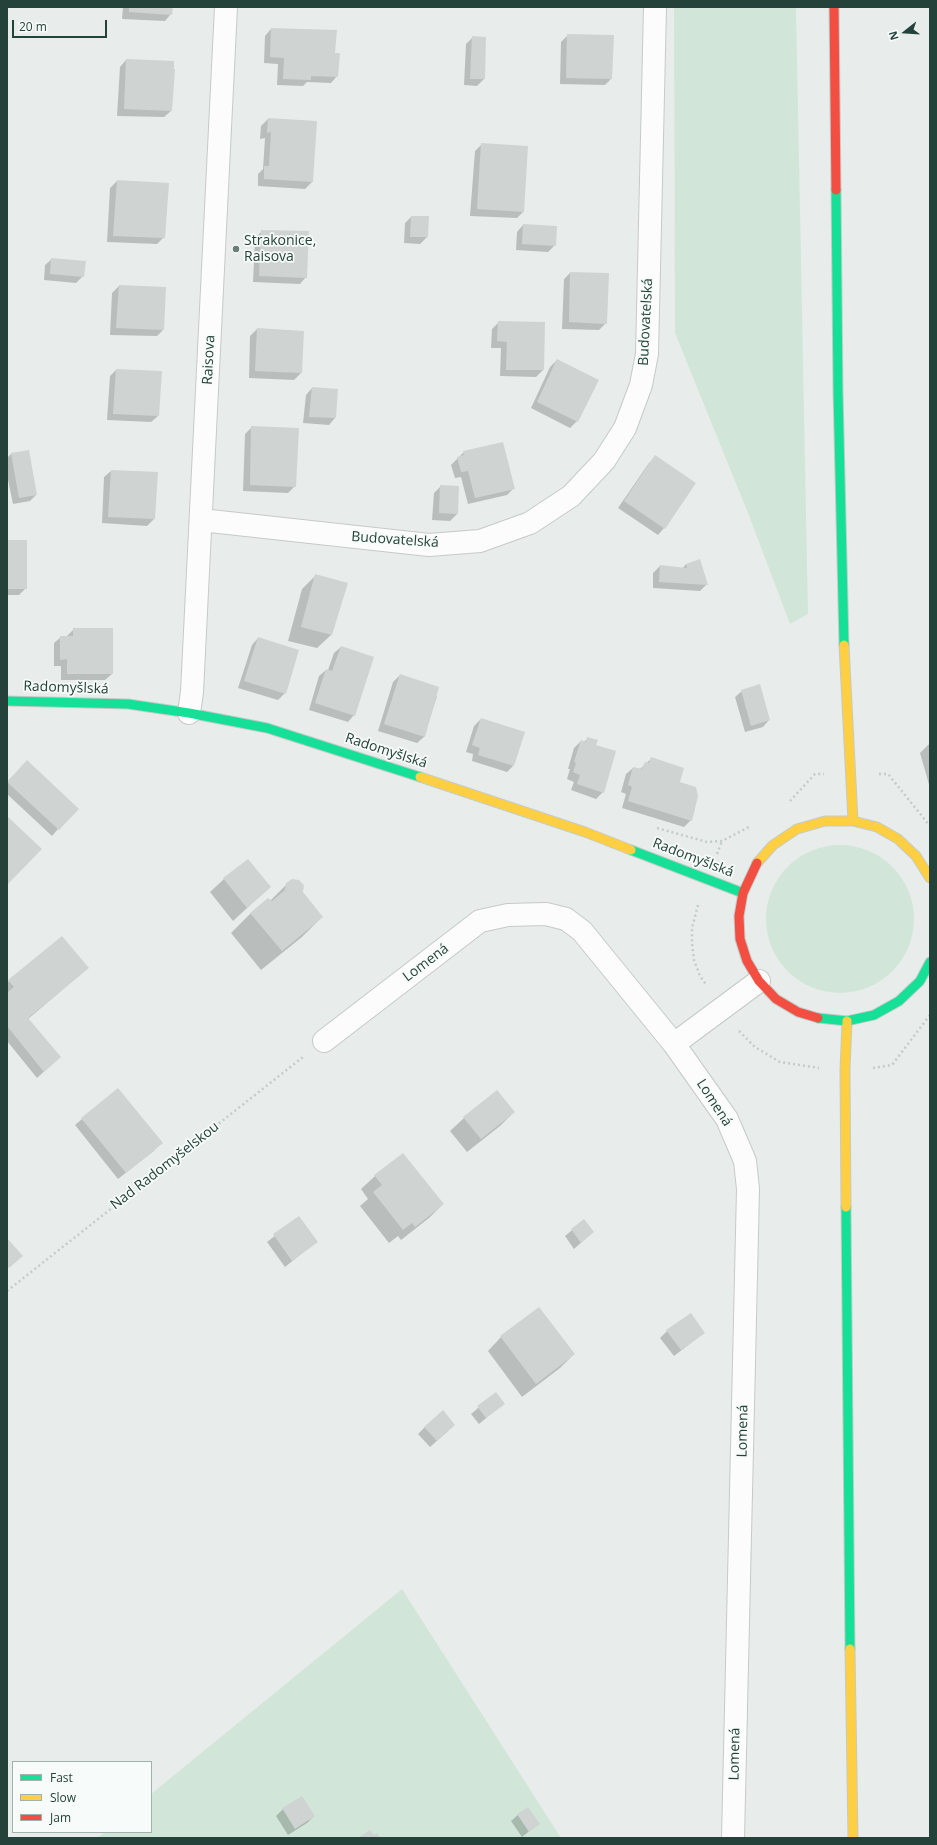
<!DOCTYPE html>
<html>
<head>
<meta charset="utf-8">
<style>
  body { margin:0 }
  #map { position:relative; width:937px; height:1845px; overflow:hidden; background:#e8edeb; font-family:"Open Sans",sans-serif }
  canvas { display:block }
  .frame { position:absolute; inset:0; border:8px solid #24423a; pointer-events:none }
  .legend { position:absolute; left:12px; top:1761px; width:140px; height:72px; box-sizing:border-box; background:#f7fbf9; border:1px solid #a3b1ad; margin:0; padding:5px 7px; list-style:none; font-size:12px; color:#24423a }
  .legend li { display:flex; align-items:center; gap:8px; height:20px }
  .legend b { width:20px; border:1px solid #a3b1ad }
  .north { position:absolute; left:885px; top:12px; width:40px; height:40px; -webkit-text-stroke:3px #f7fbf9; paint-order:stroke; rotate:253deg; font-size:11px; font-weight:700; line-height:16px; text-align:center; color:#24423a }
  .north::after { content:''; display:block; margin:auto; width:14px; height:18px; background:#24423a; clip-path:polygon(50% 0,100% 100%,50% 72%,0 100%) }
  .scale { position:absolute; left:12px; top:20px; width:95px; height:18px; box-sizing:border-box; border:2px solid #24423a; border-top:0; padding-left:5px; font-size:12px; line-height:14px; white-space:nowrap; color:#24423a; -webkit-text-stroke:3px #f7fbf9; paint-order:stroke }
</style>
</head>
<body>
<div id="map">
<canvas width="937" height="1845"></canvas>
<div class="frame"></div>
<ul class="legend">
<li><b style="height:5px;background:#16e098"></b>Fast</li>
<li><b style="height:5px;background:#ffcf43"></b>Slow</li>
<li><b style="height:5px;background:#f24e42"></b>Jam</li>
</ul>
<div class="north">N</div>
<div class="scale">20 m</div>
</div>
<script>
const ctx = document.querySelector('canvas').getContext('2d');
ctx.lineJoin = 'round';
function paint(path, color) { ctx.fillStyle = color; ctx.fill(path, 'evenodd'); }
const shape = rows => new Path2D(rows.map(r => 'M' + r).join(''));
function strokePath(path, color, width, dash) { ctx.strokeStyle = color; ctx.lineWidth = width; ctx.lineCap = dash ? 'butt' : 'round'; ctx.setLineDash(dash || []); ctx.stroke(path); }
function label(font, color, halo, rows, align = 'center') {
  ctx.font = font + ' "Open Sans",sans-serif'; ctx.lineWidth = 3.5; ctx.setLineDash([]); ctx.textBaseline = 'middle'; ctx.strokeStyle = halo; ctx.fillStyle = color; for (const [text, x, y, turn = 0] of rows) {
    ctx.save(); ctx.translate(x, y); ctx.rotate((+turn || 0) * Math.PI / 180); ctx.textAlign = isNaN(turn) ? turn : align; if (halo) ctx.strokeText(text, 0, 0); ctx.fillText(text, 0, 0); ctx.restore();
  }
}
paint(shape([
  [674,7,796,7,808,614,790,624,748,513,675,333],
  '766 919a74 74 0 1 1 148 0a74 74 0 1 1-148 0Z',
  [402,1589,561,1838,97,1838,105,1832,151,1832,151,1794]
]), '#d1e6d8');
paint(shape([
  [123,7,172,7,171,14,165,21,122,19],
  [271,29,334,54,337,76,331,83,307,82,303,86,277,85,278,64,264,63,265,36],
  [568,35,611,79,605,85,560,84,561,42],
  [473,37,485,38,484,79,477,86,464,85,466,44],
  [126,60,171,111,164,117,117,116,120,67],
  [268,119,315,122,312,182,305,189,258,186,258,174,263,169,265,138,260,139,261,126],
  [482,144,523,212,517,218,470,216,475,151],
  [117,181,164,237,157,244,107,242,110,188],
  [411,217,427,237,420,244,404,243,405,223],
  [523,225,555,245,548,252,516,250,517,232],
  [262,231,306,277,300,284,253,282,255,238],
  [52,259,83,276,76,283,44,280,45,265],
  [570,273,606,323,599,330,562,329,564,279],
  [119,286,163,330,157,336,110,335,112,293],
  [499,322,543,370,536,377,500,376,501,348,491,348,492,329],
  [257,329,303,332,301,373,294,380,249,378,250,336],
  [557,360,577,421,570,428,531,408,550,367],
  [116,370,158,416,151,422,107,420,110,376],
  [312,388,335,418,329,425,303,423,306,395],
  [252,427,295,486,288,493,243,491,245,434],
  [28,451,36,495,30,501,13,504,7,475,7,458,11,454],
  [464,452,514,488,507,495,468,504,461,477,455,478,451,465],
  [655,457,664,528,658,535,618,508,649,463],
  [111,471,156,473,154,519,147,526,102,523,104,477],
  [441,486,458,487,457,514,450,521,432,520,434,493],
  [7,542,26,588,19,595,7,595],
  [686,564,707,584,700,591,653,588,653,573,660,566,682,569],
  [316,575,347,584,331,635,317,648,288,641,302,589],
  [74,629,112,674,105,680,61,680,61,666,54,666,54,643,61,637,67,636],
  [258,638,285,693,278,700,238,688,252,645],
  [341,647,354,715,348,722,309,710,319,676,326,670,328,670,334,653],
  [400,675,437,696,424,737,417,743,378,731,393,682],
  [742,691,769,720,763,727,745,732,735,697],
  [481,719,513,766,507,772,472,761,473,754,466,752,474,726],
  [588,738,595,746,603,792,596,799,571,790,574,782,567,779,570,769,568,769,574,748,581,741,584,742],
  [930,743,930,788,920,753],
  [652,758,679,783,691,820,684,827,622,808,626,794,621,792,626,774,633,768,639,770],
  [21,768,58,829,52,836,7,794,7,782],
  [248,860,270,887,233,921,210,892,224,879],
  [287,884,302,893,322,917,302,937,261,970,231,933,251,913,270,901],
  [88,968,28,1019,60,1057,37,1078,7,1041,7,983,9,981],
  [514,1112,500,1126,467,1152,450,1131,464,1118],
  [82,1119,155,1150,118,1179,75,1125],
  [375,1176,443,1204,429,1218,401,1240,398,1236,389,1243,360,1206,368,1199,361,1189],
  [299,1217,316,1242,285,1267,267,1242],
  [584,1220,593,1232,574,1249,565,1236],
  [667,1331,704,1333,674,1356,660,1338],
  [501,1337,574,1354,560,1368,522,1397,488,1351],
  [496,1393,504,1403,479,1424,471,1414],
  [425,1427,447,1432,430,1447,418,1434],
  [283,1809,314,1816,307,1823,288,1835,276,1816],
  [518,1815,538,1824,522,1837,511,1821]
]), '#0003');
paint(shape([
  [129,7,173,7,172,15,129,12],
  [271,28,337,30,335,53,340,53,338,77,311,76,311,80,283,79,284,58,270,57],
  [567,34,614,35,612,79,566,78],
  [472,36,486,37,485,79,470,79],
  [126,59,174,61,174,69,175,69,172,111,124,109],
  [268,118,317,121,313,182,264,179,264,166,269,166,271,132,267,133],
  [481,143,528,146,524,212,477,209],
  [117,180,169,183,165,238,113,236],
  [411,216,429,216,428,237,410,237],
  [523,224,557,226,556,246,522,244],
  [261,230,309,231,307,278,259,276],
  [51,258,86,261,84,277,50,274],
  [570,272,609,273,607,324,569,322],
  [119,285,166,287,164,330,116,328],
  [498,321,545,322,544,370,506,370,507,342,497,341],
  [257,328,304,331,302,373,255,371],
  [557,359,599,380,578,422,537,402],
  [116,369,162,371,159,416,113,414],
  [312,387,338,389,336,418,309,417],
  [251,426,299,428,296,487,250,485],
  [503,442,515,489,475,498,468,471,461,472,457,457,464,455,463,451],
  [29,450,37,495,19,498,11,453],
  [655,455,696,483,665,529,624,501],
  [111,470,158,472,155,519,108,517],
  [440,485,459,486,458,514,439,513],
  [7,540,27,540,27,589,7,589],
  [700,559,708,585,659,582,660,565,687,568,686,564],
  [315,574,348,583,332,635,301,627],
  [73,628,113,628,113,674,67,674,67,659,60,660,60,636,73,636],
  [258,637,299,650,286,694,244,681],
  [341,646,374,657,355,716,315,703,326,669,332,671],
  [400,674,439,687,425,737,384,724],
  [760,684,770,720,751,726,741,690],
  [481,718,525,732,514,766,478,755,480,748,472,745],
  [587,737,598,740,596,745,616,751,604,793,577,784,580,775,573,772,576,763,574,762,581,740,586,742],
  [651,757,684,768,680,782,696,787,698,796,692,821,628,801,632,787,628,785,633,767,642,769,645,762,649,763],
  [27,760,79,809,59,830,7,782],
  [7,816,42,849,7,885],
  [248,859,271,887,247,908,223,878],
  [292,879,299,880,304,885,303,892,323,917,282,951,250,913,268,898,272,901,285,890,286,883],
  [62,936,89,968,28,1018,61,1057,44,1072,7,1026,7,993,14,987,8,980],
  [118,1088,163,1143,126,1173,81,1118],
  [497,1090,515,1112,481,1139,463,1117],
  [403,1153,444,1204,415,1227,412,1223,403,1230,373,1192,382,1185,374,1175],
  [299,1216,318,1242,292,1261,273,1234],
  [584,1219,594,1232,581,1243,571,1229],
  [7,1238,23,1256,9,1268,7,1266],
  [539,1307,575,1354,536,1384,500,1336],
  [691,1313,705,1333,681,1350,666,1330],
  [496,1392,505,1404,486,1418,477,1406],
  [443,1410,455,1425,437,1441,424,1427],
  [302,1796,315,1816,295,1829,282,1808],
  [528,1807,540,1824,529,1832,517,1814],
  [370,1830,374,1835,377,1833,380,1838,359,1838,359,1837]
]), '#cfd4d2');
const street = shape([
  [201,520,429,545,480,541,530,523,571,496,604,461,625,428,641,385,647,354,655,7],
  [189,713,192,692,226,7],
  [324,1041,480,921,508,915,546,914,566,919,582,931,674,1044,727,1119,745,1161,748,1189,733,1838],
  [674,1044,759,981]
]);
const fast = shape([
  [836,190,838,391,844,645],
  [7,701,128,704,189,713,267,728,420,777],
  [631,850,743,893],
  [818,1018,847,1021,874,1015,899,1001,920,981,930,962],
  [846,1207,850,1649]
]);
const slow = shape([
  [844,645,853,821],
  [420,777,585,832,631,850],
  [757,863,773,845,797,829,825,821,853,821,877,827,898,839,916,856,930,878],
  [846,1207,845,1070,847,1021],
  [850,1649,853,1838]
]);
const jam = shape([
  [834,7,836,190],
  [757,863,743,893,739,916,740,939,747,961,759,981,776,999,798,1012,818,1018]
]);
strokePath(street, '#c5cac8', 24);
strokePath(fast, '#c3cbc8', 11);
strokePath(slow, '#c3cbc8', 11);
strokePath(jam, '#c3cbc8', 11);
strokePath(shape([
  [879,774,888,774,930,826],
  [790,801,815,774,824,774],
  [657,828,707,842,722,841,751,826],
  [717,854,722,841],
  [698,905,692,928,692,943,694,960,700,976,707,986],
  [739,1031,755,1047,780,1062,819,1068],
  [873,1068,892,1065,930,1015],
  [7,1291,303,1057]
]), '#c3ccca', 2.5, [2, 3]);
strokePath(street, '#fcfcfc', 22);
strokePath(fast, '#16e098', 9);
strokePath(slow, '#ffcf43', 9);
strokePath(jam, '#f24e42', 9);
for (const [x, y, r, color] of [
  [236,249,4,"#697e78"]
]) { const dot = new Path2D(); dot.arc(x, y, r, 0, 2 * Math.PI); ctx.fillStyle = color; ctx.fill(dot); strokePath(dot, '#f7fbf9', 1.5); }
label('14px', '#24423a', '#f7fbf9', [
  ["Strakonice,",244,241],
  ["Raisova",244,257]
], 'left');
label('14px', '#24423a', '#f7fbf9', [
  ["Budovatelská",646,322,-87],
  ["Raisova",209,360,-87],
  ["Budovatelská",395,540,4],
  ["Radomyšlská",66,688,2],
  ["Radomyšlská",386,751,18],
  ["Radomyšlská",693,858,21],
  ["Lomená",426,963,-37],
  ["Lomená",714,1103,57],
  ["Nad Radomyšelskou",165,1166,-38],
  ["Lomená",743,1431,-89],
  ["Lomená",735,1754,-89]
]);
</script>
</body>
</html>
